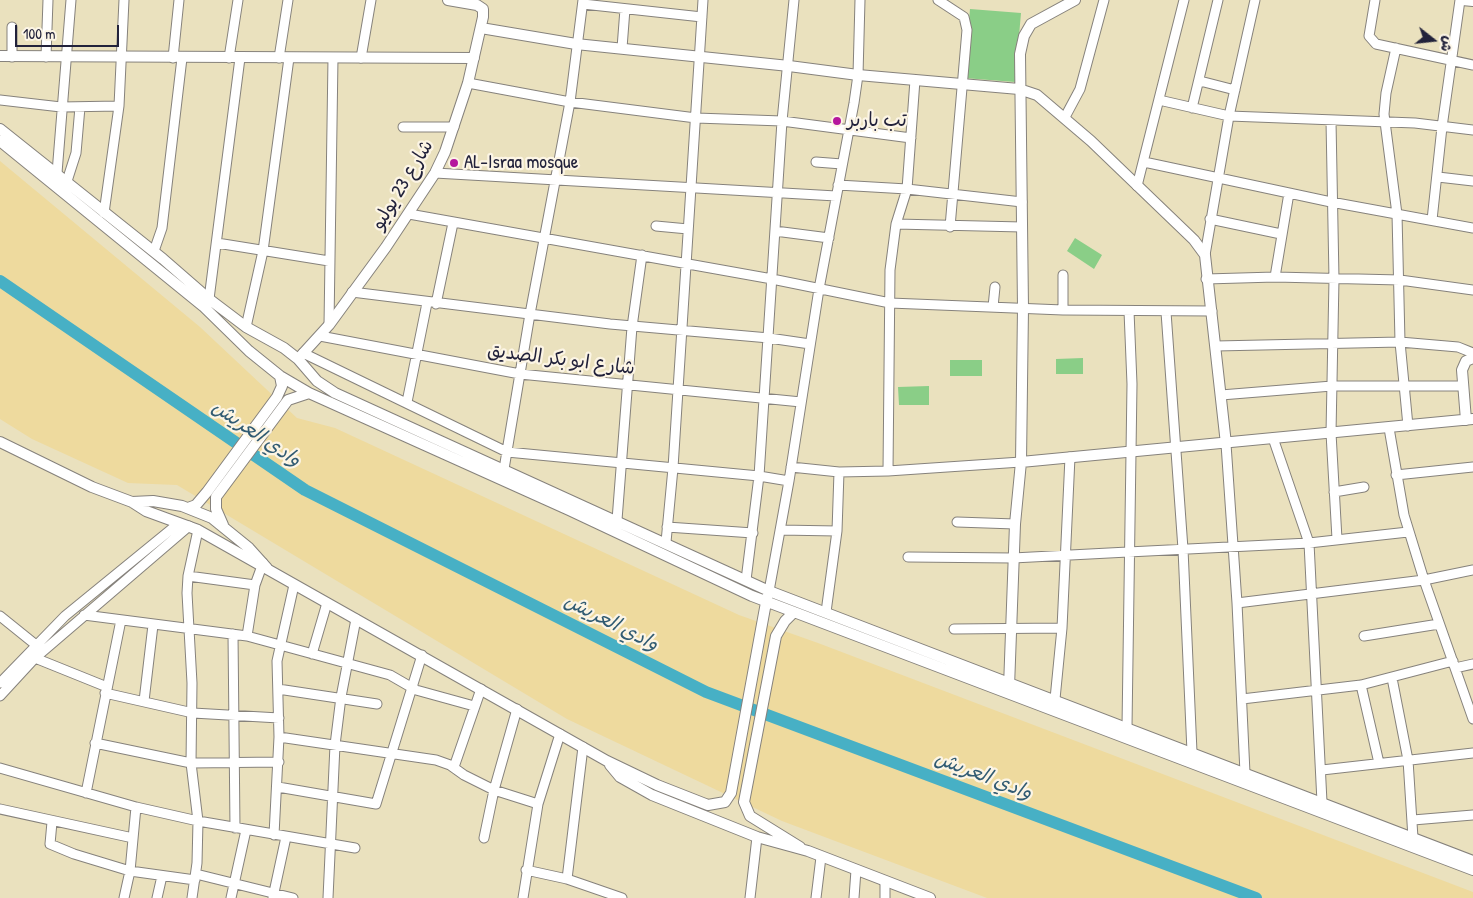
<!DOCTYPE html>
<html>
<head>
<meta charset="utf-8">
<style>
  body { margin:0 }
  #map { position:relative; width:1473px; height:898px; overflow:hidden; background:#eae1be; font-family:"Patrick Hand","Playpen Sans Arabic",sans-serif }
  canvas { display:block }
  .north { position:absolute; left:1408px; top:15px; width:50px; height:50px; -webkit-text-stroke:4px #fcf5e5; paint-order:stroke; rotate:106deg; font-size:14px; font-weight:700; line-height:20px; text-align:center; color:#22223b }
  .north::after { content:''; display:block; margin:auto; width:18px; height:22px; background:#22223b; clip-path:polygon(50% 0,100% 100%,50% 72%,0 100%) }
  .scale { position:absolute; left:15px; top:25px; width:104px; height:22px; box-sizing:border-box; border:2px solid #22223b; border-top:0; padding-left:6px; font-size:15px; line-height:18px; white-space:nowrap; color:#22223b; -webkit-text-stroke:4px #fcf5e5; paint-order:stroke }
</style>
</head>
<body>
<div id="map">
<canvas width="1473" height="898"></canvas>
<div class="north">ش</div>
<div class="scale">100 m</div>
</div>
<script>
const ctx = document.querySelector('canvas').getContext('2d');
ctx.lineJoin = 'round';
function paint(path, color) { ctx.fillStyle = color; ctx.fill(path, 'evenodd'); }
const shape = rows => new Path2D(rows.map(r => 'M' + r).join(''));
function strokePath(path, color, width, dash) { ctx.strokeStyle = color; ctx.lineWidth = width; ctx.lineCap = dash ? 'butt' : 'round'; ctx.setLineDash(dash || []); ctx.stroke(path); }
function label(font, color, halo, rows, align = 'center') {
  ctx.font = font + ' "Patrick Hand","Playpen Sans Arabic",sans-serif'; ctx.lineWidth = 4.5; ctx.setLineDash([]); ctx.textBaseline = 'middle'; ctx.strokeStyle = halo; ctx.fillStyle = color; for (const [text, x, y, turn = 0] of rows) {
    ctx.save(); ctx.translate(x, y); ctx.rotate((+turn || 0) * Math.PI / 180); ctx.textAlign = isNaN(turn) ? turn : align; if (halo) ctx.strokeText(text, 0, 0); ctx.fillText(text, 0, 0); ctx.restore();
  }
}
paint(shape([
  [970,9,1021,13,1015,82,964,78],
  [1075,238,1102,255,1094,269,1067,251],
  [1083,358,1083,374,1056,374,1056,359],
  [950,360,982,360,982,376,950,376],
  [929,386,929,405,899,405,898,387]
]), '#8ace87');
paint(shape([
  [0,161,200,327,297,418,335,428,739,615,818,643,1473,892,1473,898,987,898,782,821,567,719,177,485,128,483,32,439,0,419]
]), '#eeda9e');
strokePath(shape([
  [0,281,305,490,706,692,1256,898]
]), '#47b0c5', 12);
const minor = shape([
  [938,0,964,17,967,30,950,227],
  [1375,0,1369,36,1376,44,1473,65],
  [583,4,702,17],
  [12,27,12,57],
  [622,48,625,9],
  [1396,48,1386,93,1384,114,1397,214,1400,342,1408,426],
  [46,57,48,0],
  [173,58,179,0],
  [229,58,238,0],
  [279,58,288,0],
  [361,58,371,0],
  [1200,81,1235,90],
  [468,83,570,102,696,118,782,121,911,138],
  [0,100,61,107,119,106],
  [1159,100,1229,116,1415,123,1473,130],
  [1192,108,1218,0],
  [1065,117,1080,89,1104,0],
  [1331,121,1334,279,1331,433,1337,539],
  [403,127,454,127],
  [816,162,842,164],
  [1144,162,1331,202,1473,228],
  [57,173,71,0],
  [435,173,836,196],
  [1438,177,1473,181],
  [67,181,76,153,80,107],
  [838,185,907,189,1022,202],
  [1137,186,1184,0],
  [104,213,119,106,124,0],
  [409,214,772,279,890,303,1063,310,1212,311],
  [1210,219,1281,234],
  [1432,220,1442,127,1460,0],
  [896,224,1022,227],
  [656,226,688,229],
  [775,231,829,238],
  [217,243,329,261],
  [154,251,162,228,182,58],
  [1205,255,1229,116,1255,0],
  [1063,275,1063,310],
  [1275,277,1289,193],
  [1206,279,1275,277,1400,280,1473,290],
  [352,292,610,324,769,338,810,344],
  [209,299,240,58],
  [436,304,453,223],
  [993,307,995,287],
  [1166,312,1183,549,1192,752],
  [329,325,333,58],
  [246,327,263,251,289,58],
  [320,336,520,374,801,402],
  [1216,346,1400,342,1458,347,1473,353],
  [303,353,507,452,759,476,789,481],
  [1221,395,1332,386,1462,386],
  [407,402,427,303],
  [1389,428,1404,515,1424,580,1473,570],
  [1273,438,1309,543,1322,802],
  [1226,444,1237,603,1245,773],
  [791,467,839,472,888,471,1021,462],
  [504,469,530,314,570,102,583,0],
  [888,471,890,270,896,224,907,189,915,80],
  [1396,475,1473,467],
  [1334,492,1364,487],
  [617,520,632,327,642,255],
  [957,522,1015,524],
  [667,527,753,533],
  [780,530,837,531],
  [666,542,673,468,703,0],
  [908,557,1013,558,1128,552,1309,543,1408,532],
  [188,576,255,585],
  [746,580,759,476,782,121,794,0],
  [769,591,789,481,819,289,854,103,858,75,860,0],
  [1237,603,1424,580,1473,719],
  [826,612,837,531,839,472],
  [84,615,247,636,390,675,416,690,474,706],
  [0,616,36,645],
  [954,629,1062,628],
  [233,634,235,828],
  [247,636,255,585,263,563],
  [1364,636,1439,624],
  [312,654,327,603],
  [35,658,107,687],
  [1455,668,1473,664],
  [1392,678,1408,760,1413,838],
  [0,683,65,616,179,523],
  [1361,685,1379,763],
  [278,689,377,704],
  [105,693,193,713,279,718],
  [0,696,35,658,189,526],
  [1055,699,1062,628,1070,457],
  [1242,699,1361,685,1453,661],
  [144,701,153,625],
  [1127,727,1132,384,1129,311],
  [279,737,436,760,450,765,464,775,494,790,538,804],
  [95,743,191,763,279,762],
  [454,767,481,689],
  [0,768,136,807,198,821,355,848],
  [1322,770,1473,753],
  [278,787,376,804,422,655],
  [86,793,121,620],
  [0,809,133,838],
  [1413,820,1473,815],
  [52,822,50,844,74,854,130,871,195,880],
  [274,835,279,737,277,661,294,585],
  [484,838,494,790,517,709],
  [526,870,567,879,622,898],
  [196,874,293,898],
  [567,879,583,747],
  [885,881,885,898],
  [273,897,286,837],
  [124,898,130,871,136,807],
  [157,898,162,876],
  [192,898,197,863,198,821,191,763,192,683,187,593,188,576,198,530],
  [231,898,246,830],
  [328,898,335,745,341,697,356,619],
  [523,898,538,804,560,734],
  [750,898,757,837],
  [816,898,821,857],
  [854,898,856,870]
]);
const tertiary = shape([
  [1462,0,1473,1],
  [481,28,576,44,789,66,858,75,1019,89,1037,95,1091,141,1194,240,1205,255,1226,444],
  [0,56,474,58],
  [0,129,163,259,209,299,246,327,284,348,298,359,317,381,335,393,769,591,1473,861],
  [0,141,203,306,249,351,280,376,309,393,569,510,752,596,1473,870],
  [298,359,329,325,386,247,435,173,445,152,468,83,483,17,483,9,477,5,448,0],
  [1466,420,1462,370,1466,361,1473,358],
  [0,442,92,487,132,502,146,511,198,530,607,761,657,785,708,805,725,802,731,793,767,597],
  [1021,462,1473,419],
  [132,502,153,501,182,506,212,518,249,548,267,568],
  [188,508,196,505,207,492,277,397,282,386,280,376],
  [223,525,216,509,216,497,288,400,309,393],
  [794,612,785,621,776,636,744,802,750,816,800,847],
  [1009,687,1015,524,1021,462,1023,308,1020,54,1024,36,1031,24,1075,0],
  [610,765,620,777,652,795,757,837,808,851,930,898]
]);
strokePath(minor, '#86827c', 11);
strokePath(tertiary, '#86827c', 12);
strokePath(minor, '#fff', 9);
strokePath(tertiary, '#fff', 10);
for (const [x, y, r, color] of [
  [837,121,5,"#b5179e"],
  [454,163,5,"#b5179e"]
]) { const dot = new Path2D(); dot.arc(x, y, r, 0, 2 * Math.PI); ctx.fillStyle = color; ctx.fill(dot); strokePath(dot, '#fcf5e5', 2); }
label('19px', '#22223b', '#fcf5e5', [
  ["تب باربر",847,121],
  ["AL-Israa mosque",464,163]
], 'left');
label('19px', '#22223b', '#fcf5e5', [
  ["شارع 23 يوليو",403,185,-59],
  ["شارع ابو بكر الصديق",561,360,7]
]);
label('italic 20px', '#315b72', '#fcf5e5', [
  ["وادي العريش",256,434,34],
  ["وادي العريش",611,623,27],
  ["وادي العريش",983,776,21]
]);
</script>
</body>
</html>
